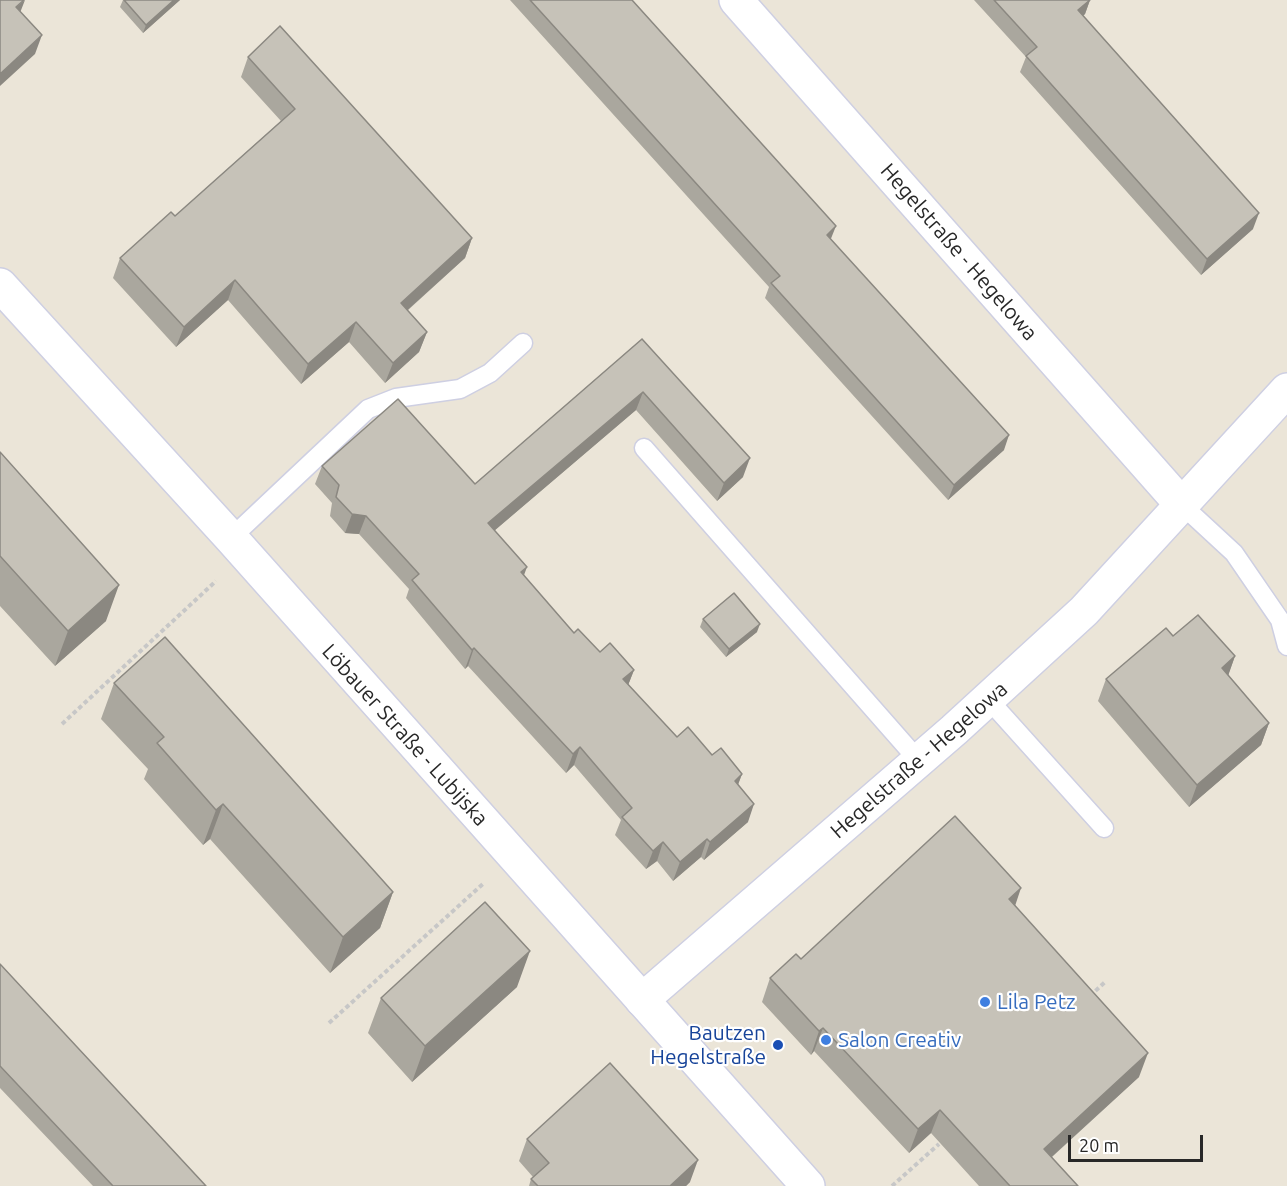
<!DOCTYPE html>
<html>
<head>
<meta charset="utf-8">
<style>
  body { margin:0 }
  #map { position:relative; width:1287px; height:1186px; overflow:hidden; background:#ebe5d8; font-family:Ubuntu,sans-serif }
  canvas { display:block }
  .scale { position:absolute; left:1068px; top:1135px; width:135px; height:27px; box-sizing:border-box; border:3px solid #282828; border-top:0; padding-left:8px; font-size:18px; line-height:21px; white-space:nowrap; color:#282828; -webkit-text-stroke:4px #fff; paint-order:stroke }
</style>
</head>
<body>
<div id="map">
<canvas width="1287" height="1186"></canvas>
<div class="scale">20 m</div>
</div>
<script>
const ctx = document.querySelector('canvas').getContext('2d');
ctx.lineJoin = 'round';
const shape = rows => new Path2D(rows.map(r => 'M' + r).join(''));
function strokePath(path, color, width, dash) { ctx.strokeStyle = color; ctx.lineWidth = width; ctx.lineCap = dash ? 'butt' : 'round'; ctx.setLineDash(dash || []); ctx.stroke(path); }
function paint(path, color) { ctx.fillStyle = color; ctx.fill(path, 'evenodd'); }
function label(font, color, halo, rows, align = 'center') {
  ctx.font = font + ' Ubuntu,sans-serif'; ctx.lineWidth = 4.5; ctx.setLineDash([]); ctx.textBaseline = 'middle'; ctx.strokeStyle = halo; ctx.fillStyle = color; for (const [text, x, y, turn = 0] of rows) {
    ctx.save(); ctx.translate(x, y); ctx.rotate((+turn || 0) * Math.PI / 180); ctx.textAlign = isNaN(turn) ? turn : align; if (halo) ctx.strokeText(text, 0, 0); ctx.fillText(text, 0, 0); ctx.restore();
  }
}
const service = shape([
  [644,448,919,761],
  [1182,505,1234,553,1280,620,1287,646],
  [231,538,368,409,396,398,460,389,490,373,523,343],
  [988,699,1104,828]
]);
const minor = shape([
  [736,0,1182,505],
  [642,1000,954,730,1084,611,1287,390]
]);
const secondary = shape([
  [0,285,231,538,808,1186]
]);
strokePath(service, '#cecfe2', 21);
strokePath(minor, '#cecfe2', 36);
strokePath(secondary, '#cecfe2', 36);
strokePath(shape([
  [62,724,216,581],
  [1090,996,1105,982],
  [329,1023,484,883],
  [892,1186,939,1144]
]), '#c7c7c7', 4, [4.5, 3]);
strokePath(service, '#fff', 18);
strokePath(minor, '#fff', 33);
strokePath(secondary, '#fff', 33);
paint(shape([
  [123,0,180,0,143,33,120,7],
  [510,0,632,0,831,239,1004,450,948,500,765,298,769,287],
  [974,0,1090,0,1085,14,1083,16,1253,229,1201,275,1020,72,1026,57],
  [248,57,472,238,465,258,407,311,427,332,419,352,385,383,349,342,301,384,228,300,176,347,113,278,120,258,175,216,281,121,241,77],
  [642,339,743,477,717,501,636,410,494,531,524,576,574,633,600,652,634,670,628,685,677,737,712,755,742,774,738,785,748,822,704,860,701,857,673,881,657,861,646,869,615,835,621,820,574,765,566,773,468,666,465,669,406,598,409,589,359,534,345,533,330,516,332,503,315,484,322,466,475,484],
  [0,452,106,621,55,666,0,606],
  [703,619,757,632,726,657,700,627],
  [1173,636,1235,656,1228,675,1269,723,1261,745,1189,807,1098,701,1106,679],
  [114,683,393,892,380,928,330,973,210,839,203,845,144,779,148,769,101,719],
  [1015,905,1139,1077,1052,1157,1078,1186,979,1186,931,1133,909,1153,814,1051,811,1055,762,1002,770,978,801,959],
  [0,964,206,1186,93,1186,0,1088],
  [517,987,412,1082,368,1033,381,998],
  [527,1139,690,1182,686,1186,529,1186,531,1179,533,1177,519,1161]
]), '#aaa79e');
paint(shape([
  [25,0,18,18,16,7],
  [174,0,180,0,143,33,146,25],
  [1090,0,1085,14,1072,25,1078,10],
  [42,35,35,54,0,86,0,74],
  [1259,213,1253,229,1201,275,1207,259],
  [836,226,830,241,827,235],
  [472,238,465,258,393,323,401,303],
  [235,280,228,300,176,347,184,327],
  [356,322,349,342,301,384,308,364],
  [427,332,419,352,385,383,393,363],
  [643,392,636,410,481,542,488,523],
  [1009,435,1004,450,948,500,954,485],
  [750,458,743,477,717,501,724,483],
  [352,514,366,516,359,534,345,533],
  [527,567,520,586,521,572],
  [119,585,106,621,55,666,68,631],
  [760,624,757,632,726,657,729,649],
  [474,648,468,666,465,669,472,650],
  [1235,656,1227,679,1222,668],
  [634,670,627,688,623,679],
  [1269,723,1261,745,1189,807,1197,785],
  [580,747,574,765,566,773,573,754],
  [742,774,735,792,735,781],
  [223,804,210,839,203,845,216,810],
  [754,804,748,822,704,860,710,842],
  [707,839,701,857,673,881,680,862],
  [663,842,657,861,646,869,653,851],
  [1021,888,1013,912,1009,899],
  [393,892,380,928,330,973,343,937],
  [530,951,517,987,412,1082,425,1046],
  [823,1028,814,1051,811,1055,819,1031],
  [1148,1053,1139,1077,1035,1172,1044,1149],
  [940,1110,931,1133,909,1153,918,1129],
  [698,1160,690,1182,686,1186,670,1186]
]), '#8b8881');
const building = shape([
  [0,0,24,0,16,7,42,35,0,74,0,0],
  [124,0,174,0,146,25,124,0],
  [530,0,632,0,836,226,827,235,1009,435,954,485,771,283,780,276,530,0],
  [994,0,1090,0,1078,10,1259,213,1207,259,1026,56,1037,47,994,0],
  [280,26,472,238,401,303,427,332,393,363,356,322,308,364,235,280,184,327,120,258,171,212,175,216,295,109,248,57,280,26],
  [642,339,750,458,724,483,643,392,488,523,527,567,521,572,574,633,578,629,600,652,610,643,634,670,623,679,677,737,688,727,712,755,721,748,742,774,735,781,754,804,710,842,707,839,680,862,663,842,653,851,622,817,632,808,580,747,573,754,474,648,472,650,412,580,419,574,366,516,352,514,336,497,339,485,322,466,398,399,475,484,642,339],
  [0,452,119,585,68,631,0,556,0,452],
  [734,593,760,624,729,649,703,619,734,593],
  [1198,615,1235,656,1222,668,1269,723,1197,785,1106,679,1166,628,1173,636,1198,615],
  [165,637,393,892,343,937,223,804,216,810,157,743,164,737,114,683,165,637],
  [955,816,1021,888,1009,899,1148,1053,1044,1149,1078,1186,1010,1186,940,1110,918,1129,823,1028,819,1031,770,978,796,954,801,959,955,816],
  [485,902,530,951,425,1046,381,998,485,902],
  [0,964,206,1186,113,1186,0,1066,0,964],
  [610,1063,698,1160,670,1186,538,1186,531,1179,549,1163,527,1139,610,1063]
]);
paint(building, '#c6c2b8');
strokePath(building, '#8b8881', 1.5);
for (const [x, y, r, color] of [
  [985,1002,6,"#3f7fe0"],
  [826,1040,6,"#3f7fe0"],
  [778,1045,6,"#1a4fb4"]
]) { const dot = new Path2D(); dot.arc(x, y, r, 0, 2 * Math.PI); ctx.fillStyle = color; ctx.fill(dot); strokePath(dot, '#fff', 2); }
label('21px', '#282828', '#fff', [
  ["Hegelstraße - Hegelowa",959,252,49],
  ["Löbauer Straße - Lubijska",405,735,48],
  ["Hegelstraße - Hegelowa",919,760,-41]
]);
label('21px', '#366cbe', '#fff', [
  ["Lila Petz",997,1002],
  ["Salon Creativ",838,1040]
], 'left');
label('21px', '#164399', '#fff', [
  ["Bautzen",766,1033],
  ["Hegelstraße",766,1057]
], 'right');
</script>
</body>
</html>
